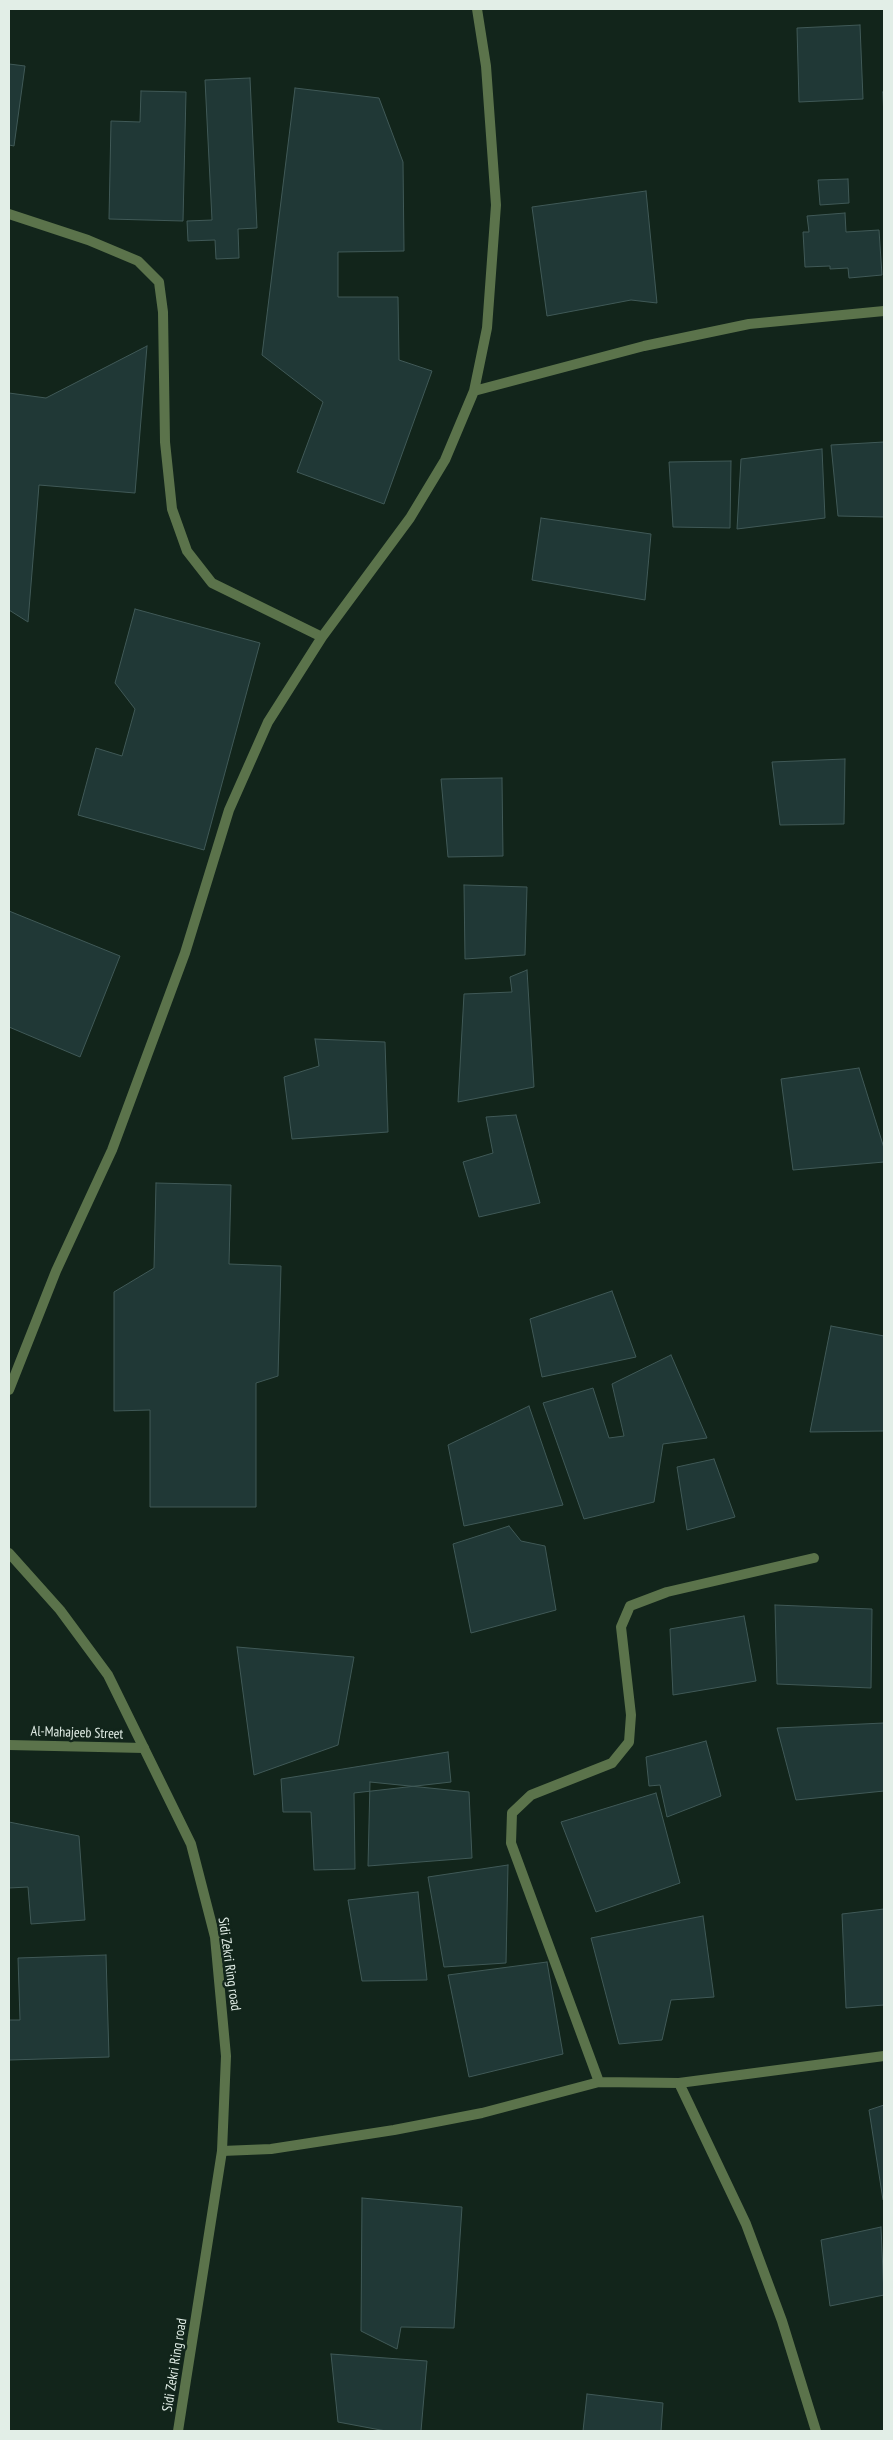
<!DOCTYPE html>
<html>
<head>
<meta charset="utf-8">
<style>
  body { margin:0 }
  #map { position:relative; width:893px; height:2440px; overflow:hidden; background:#12251b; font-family:"PT Sans Narrow",sans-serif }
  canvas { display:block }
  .frame { position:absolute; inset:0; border:10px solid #e2eee7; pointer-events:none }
</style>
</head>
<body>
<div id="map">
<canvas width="893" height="2440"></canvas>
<div class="frame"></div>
</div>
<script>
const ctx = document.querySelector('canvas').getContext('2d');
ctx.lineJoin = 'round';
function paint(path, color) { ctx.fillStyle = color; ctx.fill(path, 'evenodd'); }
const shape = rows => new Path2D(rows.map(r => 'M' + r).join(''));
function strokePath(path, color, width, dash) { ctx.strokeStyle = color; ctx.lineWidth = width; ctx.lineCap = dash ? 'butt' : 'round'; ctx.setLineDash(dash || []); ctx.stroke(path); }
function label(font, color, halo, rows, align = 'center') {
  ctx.font = font + ' "PT Sans Narrow",sans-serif'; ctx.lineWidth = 5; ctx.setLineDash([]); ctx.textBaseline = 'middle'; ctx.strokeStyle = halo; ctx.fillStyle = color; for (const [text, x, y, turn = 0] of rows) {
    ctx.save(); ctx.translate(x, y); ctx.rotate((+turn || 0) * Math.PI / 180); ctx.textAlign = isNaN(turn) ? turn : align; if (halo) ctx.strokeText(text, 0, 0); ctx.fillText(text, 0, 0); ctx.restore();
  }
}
const building = shape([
  [860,25,863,99,799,102,797,28,860,25],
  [9,64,25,66,14,146,9,145,9,64],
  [250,78,257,228,238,229,239,258,216,259,215,240,188,241,187,221,212,220,205,80,250,78],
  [295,88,379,98,403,162,404,251,338,252,338,297,398,297,399,360,432,371,384,504,297,472,323,402,262,355,295,88],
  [141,91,186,92,183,221,109,219,111,121,140,122,141,91],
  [883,92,884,92,884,122,883,92],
  [848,179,849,203,820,205,818,180,848,179],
  [646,191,657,303,631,300,547,316,532,207,646,191],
  [845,213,846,232,879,230,882,275,849,278,848,268,830,269,830,266,805,267,803,232,809,232,807,216,845,213],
  [147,346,135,493,39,485,28,622,9,610,9,393,46,398,147,346],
  [884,442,884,517,838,516,831,445,884,442],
  [822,449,825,518,737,529,741,459,822,449],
  [731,461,730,528,673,527,669,462,731,461],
  [541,518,651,534,645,600,532,580,541,518],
  [135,609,260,643,204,850,78,815,96,748,122,756,135,709,115,683,135,609],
  [845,759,844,824,780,825,772,762,845,759],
  [502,778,503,856,448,857,441,779,502,778],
  [464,885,527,887,525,955,465,959,464,885],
  [9,911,120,956,80,1057,9,1027,9,911],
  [527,970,534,1087,458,1102,464,994,512,992,510,977,527,970],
  [315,1039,385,1042,388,1132,292,1139,284,1077,319,1066,315,1039],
  [859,1068,884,1148,884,1162,793,1170,781,1079,859,1068],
  [516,1115,540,1203,479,1217,463,1162,493,1153,486,1117,516,1115],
  [156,1183,231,1185,229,1264,281,1266,278,1376,256,1383,256,1507,150,1507,150,1410,114,1411,114,1292,154,1268,156,1183],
  [612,1291,636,1357,542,1377,530,1319,612,1291],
  [831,1326,884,1336,884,1431,810,1432,831,1326],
  [671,1355,707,1438,663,1444,654,1502,584,1519,543,1403,593,1388,609,1438,624,1436,612,1384,671,1355],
  [529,1406,563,1505,464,1526,448,1445,529,1406],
  [714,1459,735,1517,687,1530,677,1467,714,1459],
  [509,1526,521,1541,545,1546,556,1610,471,1633,453,1544,509,1526],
  [775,1605,872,1609,871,1688,777,1684,775,1605],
  [744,1616,756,1681,673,1695,670,1629,744,1616],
  [237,1647,354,1657,338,1745,254,1775,237,1647],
  [884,1723,884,1791,796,1800,777,1728,884,1723],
  [706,1741,721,1796,667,1817,660,1785,649,1786,646,1757,706,1741],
  [448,1752,451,1782,354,1793,355,1869,314,1870,311,1812,283,1812,281,1779,448,1752],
  [370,1782,469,1792,472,1858,368,1866,370,1782],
  [656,1793,680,1883,596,1912,561,1822,656,1793],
  [9,1822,79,1836,85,1920,31,1924,28,1887,9,1888,9,1822],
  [508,1865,506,1963,444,1967,428,1877,508,1865],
  [418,1892,427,1980,362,1981,348,1900,418,1892],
  [884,1909,884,2005,846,2008,842,1914,884,1909],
  [703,1916,714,1997,671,2000,662,2040,619,2044,591,1938,703,1916],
  [106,1955,109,2057,9,2060,9,2020,20,2020,18,1958,106,1955],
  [547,1962,563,2054,469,2077,448,1975,547,1962],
  [884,2105,884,2199,883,2200,869,2110,884,2105],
  [362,2198,462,2207,454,2328,401,2327,397,2349,361,2331,362,2198],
  [881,2227,884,2295,830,2306,821,2240,881,2227],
  [331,2354,427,2361,421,2431,386,2431,338,2422,331,2354],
  [587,2394,663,2403,661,2431,583,2431,587,2394]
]);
paint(building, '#203836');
strokePath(building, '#405957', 1);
strokePath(shape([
  [9,214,88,240,138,261,159,282,163,312,165,442,172,509,187,551,212,583,322,637],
  [474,391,644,346,749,324,884,311],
  [9,1390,56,1271,112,1150,185,953,229,810,268,722,322,637,410,518,445,460,474,391,487,328,496,205,486,66,477,9],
  [9,1745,144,1748],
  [599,2082,511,1843,512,1813,531,1795,612,1763,629,1742,631,1715,621,1627,630,1606,667,1592,814,1558],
  [679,2083,746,2224,782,2321,816,2431],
  [222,2151,271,2149,394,2130,482,2113,599,2082,679,2083,884,2056]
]), '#5b734b', 10);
strokePath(shape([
  [9,1553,60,1610,108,1675,191,1844,215,1937,226,2056,222,2151,178,2431]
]), '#5b734b', 10);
label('14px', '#e2eee7', '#12251b', [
  ["Al-Mahajeeb Street",77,1733,2],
  ["Sidi Zekri Ring road",229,1964,82],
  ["Sidi Zekri Ring road",175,2365,-81]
]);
</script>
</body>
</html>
